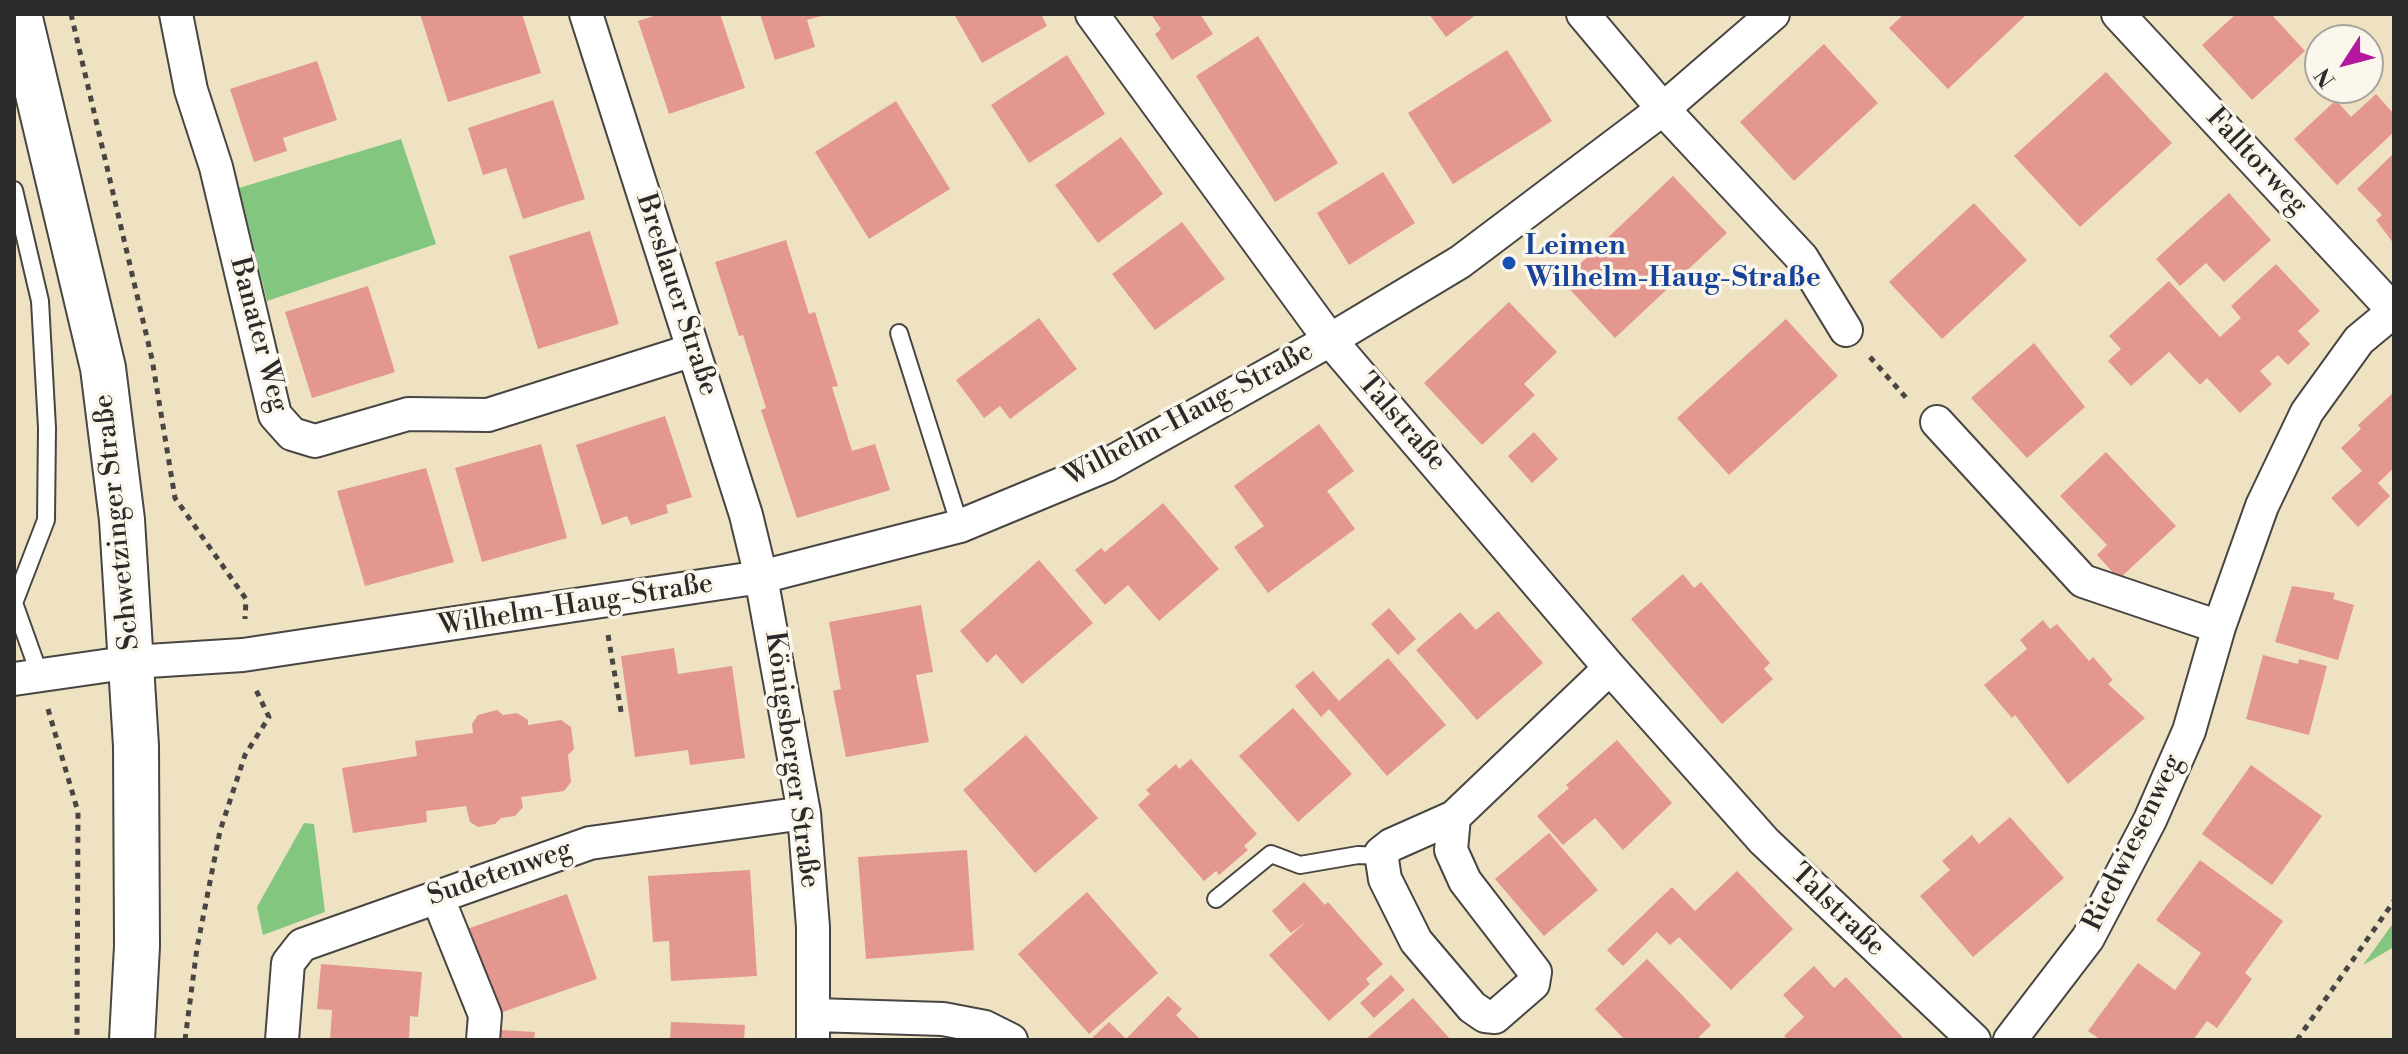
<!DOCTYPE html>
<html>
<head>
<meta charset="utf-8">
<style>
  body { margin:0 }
  #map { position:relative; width:2408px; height:1054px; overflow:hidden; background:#efe2c2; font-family:"Libre Bodoni",serif }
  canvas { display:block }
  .frame { position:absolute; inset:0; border:16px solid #2b2b2b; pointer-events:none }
  .north { position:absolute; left:2304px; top:24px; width:80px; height:80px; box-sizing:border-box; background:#fbf7ec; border:2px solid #a8a59f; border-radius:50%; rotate:234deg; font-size:22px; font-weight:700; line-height:32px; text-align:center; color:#2b2b2b }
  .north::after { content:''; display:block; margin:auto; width:28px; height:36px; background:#b5179e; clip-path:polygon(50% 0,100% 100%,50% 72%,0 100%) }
</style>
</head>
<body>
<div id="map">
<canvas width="2408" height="1054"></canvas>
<div class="frame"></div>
<div class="north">N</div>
</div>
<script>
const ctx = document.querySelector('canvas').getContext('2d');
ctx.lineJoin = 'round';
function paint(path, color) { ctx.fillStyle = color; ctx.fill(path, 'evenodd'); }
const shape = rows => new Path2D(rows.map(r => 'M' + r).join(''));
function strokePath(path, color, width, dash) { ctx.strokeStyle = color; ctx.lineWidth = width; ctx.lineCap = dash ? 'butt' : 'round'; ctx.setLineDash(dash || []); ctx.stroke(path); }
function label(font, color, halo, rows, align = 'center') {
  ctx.font = font + ' "Libre Bodoni",serif'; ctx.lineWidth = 7; ctx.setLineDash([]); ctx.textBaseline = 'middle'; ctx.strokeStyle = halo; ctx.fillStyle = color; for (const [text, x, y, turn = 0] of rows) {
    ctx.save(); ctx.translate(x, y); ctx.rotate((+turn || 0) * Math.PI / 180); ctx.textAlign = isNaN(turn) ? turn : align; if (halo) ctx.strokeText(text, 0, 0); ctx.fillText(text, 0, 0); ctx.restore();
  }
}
paint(shape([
  [401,139,436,244,267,301,239,188],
  [304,823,314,824,325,912,263,935,257,907],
  [2394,922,2394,947,2363,965]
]), '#83c680');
paint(shape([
  [420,14,522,14,541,73,448,102],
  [660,14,720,14,745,88,669,114,638,21],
  [760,14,824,14,825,15,807,20,815,47,775,60],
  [954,14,1041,14,1047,26,982,63],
  [1151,14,1200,14,1213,34,1172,60,1155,34,1161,29],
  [1429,14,1477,14,1446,37],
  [1904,14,2027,14,1948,89,1889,28],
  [2236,14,2271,14,2305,51,2252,100,2202,45],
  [1258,36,1338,163,1275,202,1196,76],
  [1824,44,1878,103,1794,181,1740,122],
  [1507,50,1552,121,1453,184,1408,113],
  [1067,55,1105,114,1029,163,991,105],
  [317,61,337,120,283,138,287,151,254,162,230,89],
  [2106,72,2172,143,2080,227,2014,156],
  [2376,94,2394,114,2394,132,2337,185,2294,139,2336,100,2351,117],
  [553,100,585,199,523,219,506,168,483,175,468,128],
  [896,101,950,189,869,239,815,152],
  [1121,137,1163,194,1098,243,1055,185],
  [2394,153,2394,244,2376,220,2382,215,2357,189],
  [1383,172,1415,223,1349,265,1317,213],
  [1673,176,1727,233,1615,338,1562,281],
  [2229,193,2271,240,2224,282,2206,263,2180,286,2156,259],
  [1974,203,2027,260,1942,339,1889,282],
  [1182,222,1225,279,1155,330,1112,274],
  [590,231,619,324,538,349,509,256],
  [786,240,809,314,815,312,826,348,838,386,832,387,852,451,875,444,890,490,797,518,761,410,766,408,743,335,739,336,715,262],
  [2276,264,2320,311,2298,331,2310,344,2288,365,2278,355,2260,371,2272,384,2240,413,2207,378,2200,385,2169,352,2131,386,2108,361,2121,349,2109,336,2169,281,2220,337,2241,318,2231,306],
  [368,286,395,372,312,398,285,312],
  [1509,302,1557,352,1524,384,1535,395,1482,445,1424,383],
  [1039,318,1077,369,1010,419,1000,406,984,418,956,380],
  [1786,319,1838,376,1729,475,1677,418],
  [2034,343,2085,407,2027,458,1971,398],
  [2394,392,2394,468,2378,483,2390,496,2358,527,2331,498,2362,471,2341,448,2361,429,2358,425],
  [665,416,692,497,666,505,668,513,631,525,627,516,602,525,576,445],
  [1319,424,1354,471,1327,491,1355,529,1268,593,1234,547,1264,526,1234,486],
  [1534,432,1558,459,1532,483,1508,456],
  [541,444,567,538,482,562,455,468],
  [2106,452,2176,526,2119,579,2097,555,2107,545,2060,496],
  [426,468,454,562,365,586,337,491],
  [1163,503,1219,569,1159,621,1128,585,1105,605,1075,570,1101,548,1105,552],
  [1039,560,1093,623,1022,684,996,654,987,663,960,631],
  [1683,574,1694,588,1701,582,1770,663,1764,669,1773,679,1722,724,1631,619],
  [2292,586,2335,593,2333,599,2354,605,2338,660,2275,642],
  [921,605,933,672,916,675,929,742,846,757,833,691,841,689,829,622],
  [1389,608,1416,639,1398,655,1371,624],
  [1498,611,1543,663,1477,720,1416,650,1460,612,1476,630],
  [2043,620,2050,629,2057,624,2089,661,2093,657,2113,680,2108,684,2145,718,2068,784,2015,715,2012,718,1984,685,2027,649,2020,640],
  [674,648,678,674,732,666,745,758,690,765,688,750,635,757,621,656],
  [2263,655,2298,664,2299,659,2327,666,2309,735,2246,719],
  [1388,658,1446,725,1387,776,1329,709,1321,717,1295,686,1313,671,1339,701],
  [1293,708,1352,774,1298,822,1239,756],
  [497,710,503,715,517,713,528,720,528,725,561,720,571,727,574,749,568,755,571,782,564,791,521,797,523,807,515,816,501,818,495,824,478,827,470,822,466,806,426,811,427,822,353,833,342,768,417,756,415,741,473,733,472,724,478,715],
  [1026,735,1098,818,1035,873,963,790],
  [1617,740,1672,803,1623,850,1595,818,1563,845,1537,816,1569,788,1566,785],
  [1191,759,1257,834,1244,846,1248,850,1219,875,1216,871,1204,881,1138,805,1150,794,1146,790,1176,764,1179,769],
  [2251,765,2322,816,2272,885,2202,834],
  [2010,817,2064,878,1973,957,1920,896,1950,870,1942,861,1972,835,1979,844],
  [1549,833,1598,890,1544,936,1495,879],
  [967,850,974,950,866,959,858,857],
  [2200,860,2283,921,2245,973,2252,979,2217,1028,2207,1021,2193,1040,2101,1040,2088,1031,2138,963,2175,990,2201,953,2156,920],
  [750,870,757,976,671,981,669,941,653,942,648,876],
  [1737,871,1793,929,1731,990,1679,937,1670,945,1657,932,1623,966,1607,950,1672,887,1695,911],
  [1304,882,1325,905,1328,902,1383,964,1366,979,1370,984,1329,1021,1269,955,1307,921,1291,933,1272,911],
  [1087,892,1158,973,1089,1034,1018,954],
  [567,894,597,979,497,1014,467,929],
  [1647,959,1711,1025,1696,1040,1625,1040,1595,1009],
  [321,964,422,972,418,1017,410,1016,409,1040,330,1040,332,1010,317,1009],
  [1814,966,1834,988,1846,977,1905,1040,1788,1040,1784,1036,1804,1017,1783,995],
  [1391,975,1405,990,1374,1018,1360,1003],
  [1168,996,1182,1009,1176,1015,1201,1040,1090,1040,1109,1022,1126,1039],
  [1413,998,1451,1040,1365,1040],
  [671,1022,745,1025,744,1040,670,1040],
  [500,1030,535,1032,534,1040,500,1040]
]), '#e4978e');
const service = shape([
  [14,190,40,301,47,428,46,520,14,603,39,673],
  [899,333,960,526],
  [1216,899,1271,854,1300,865,1358,855,1381,856]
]);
const minor = shape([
  [176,14,191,90,216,167,275,415,292,434,315,441,408,414,488,415,693,350],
  [586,14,746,515,761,577,804,813,813,927,813,1040],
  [1092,14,1330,340,1610,668,1764,841,1974,1040],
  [1583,14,1663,109,1802,258,1846,330],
  [2118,14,2394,311],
  [1937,422,2083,581,2219,627],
  [14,679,132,662,243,655,761,577,960,526,1107,465,1330,340,1460,262,1663,109,1773,14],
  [1454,817,1451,850,1465,881,1535,972,1533,984,1495,1017,1485,1016,1472,1007,1416,941,1385,879,1381,853,1391,845,1454,817,1610,668],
  [437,896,485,1015,483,1040],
  [815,1015,943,1019,985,1027,1011,1040],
  [282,1040,288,963,302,945,590,843,804,813],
  [2010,1040,2088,938,2150,820,2189,731,2219,627,2262,506,2307,412,2359,340,2394,311]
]);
const secondary = shape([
  [19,14,103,368,122,520,136,746,137,946,132,1040]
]);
strokePath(service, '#484642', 20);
strokePath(minor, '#484642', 36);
strokePath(secondary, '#484642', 48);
strokePath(shape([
  [71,14,152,359,175,498,246,599,245,619],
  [1870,357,1908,400],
  [608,635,622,717],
  [48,709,78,812,77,1040],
  [185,1040,197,948,220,831,245,755,269,717,256,690],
  [2297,1040,2394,901]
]), '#484642', 5, [6, 6]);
strokePath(service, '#fff', 16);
strokePath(minor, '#fff', 32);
strokePath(secondary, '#fff', 44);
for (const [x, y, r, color] of [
  [1509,263,8,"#1a4fb4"]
]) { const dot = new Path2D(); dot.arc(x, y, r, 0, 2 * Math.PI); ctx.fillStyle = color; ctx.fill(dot); strokePath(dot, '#fbf7ec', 3); }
label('28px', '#2b2b2b', '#fbf7ec', [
  ["Falltorweg",2256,162,47],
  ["Breslauer Straße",676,295,72],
  ["Banater Weg",258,335,75],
  ["Wilhelm-Haug-Straße",1189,415,-28],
  ["Talstraße",1401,423,49],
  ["Schwetzinger Straße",118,522,-96],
  ["Wilhelm-Haug-Straße",576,606,-9],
  ["Königsberger Straße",791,760,82],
  ["Riedwiesenweg",2134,843,-64],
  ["Sudetenweg",500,874,-19],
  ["Talstraße",1837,911,44]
]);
label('bold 28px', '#164399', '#fbf7ec', [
  ["Leimen",1525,247],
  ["Wilhelm-Haug-Straße",1525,279]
], 'left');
</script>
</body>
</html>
